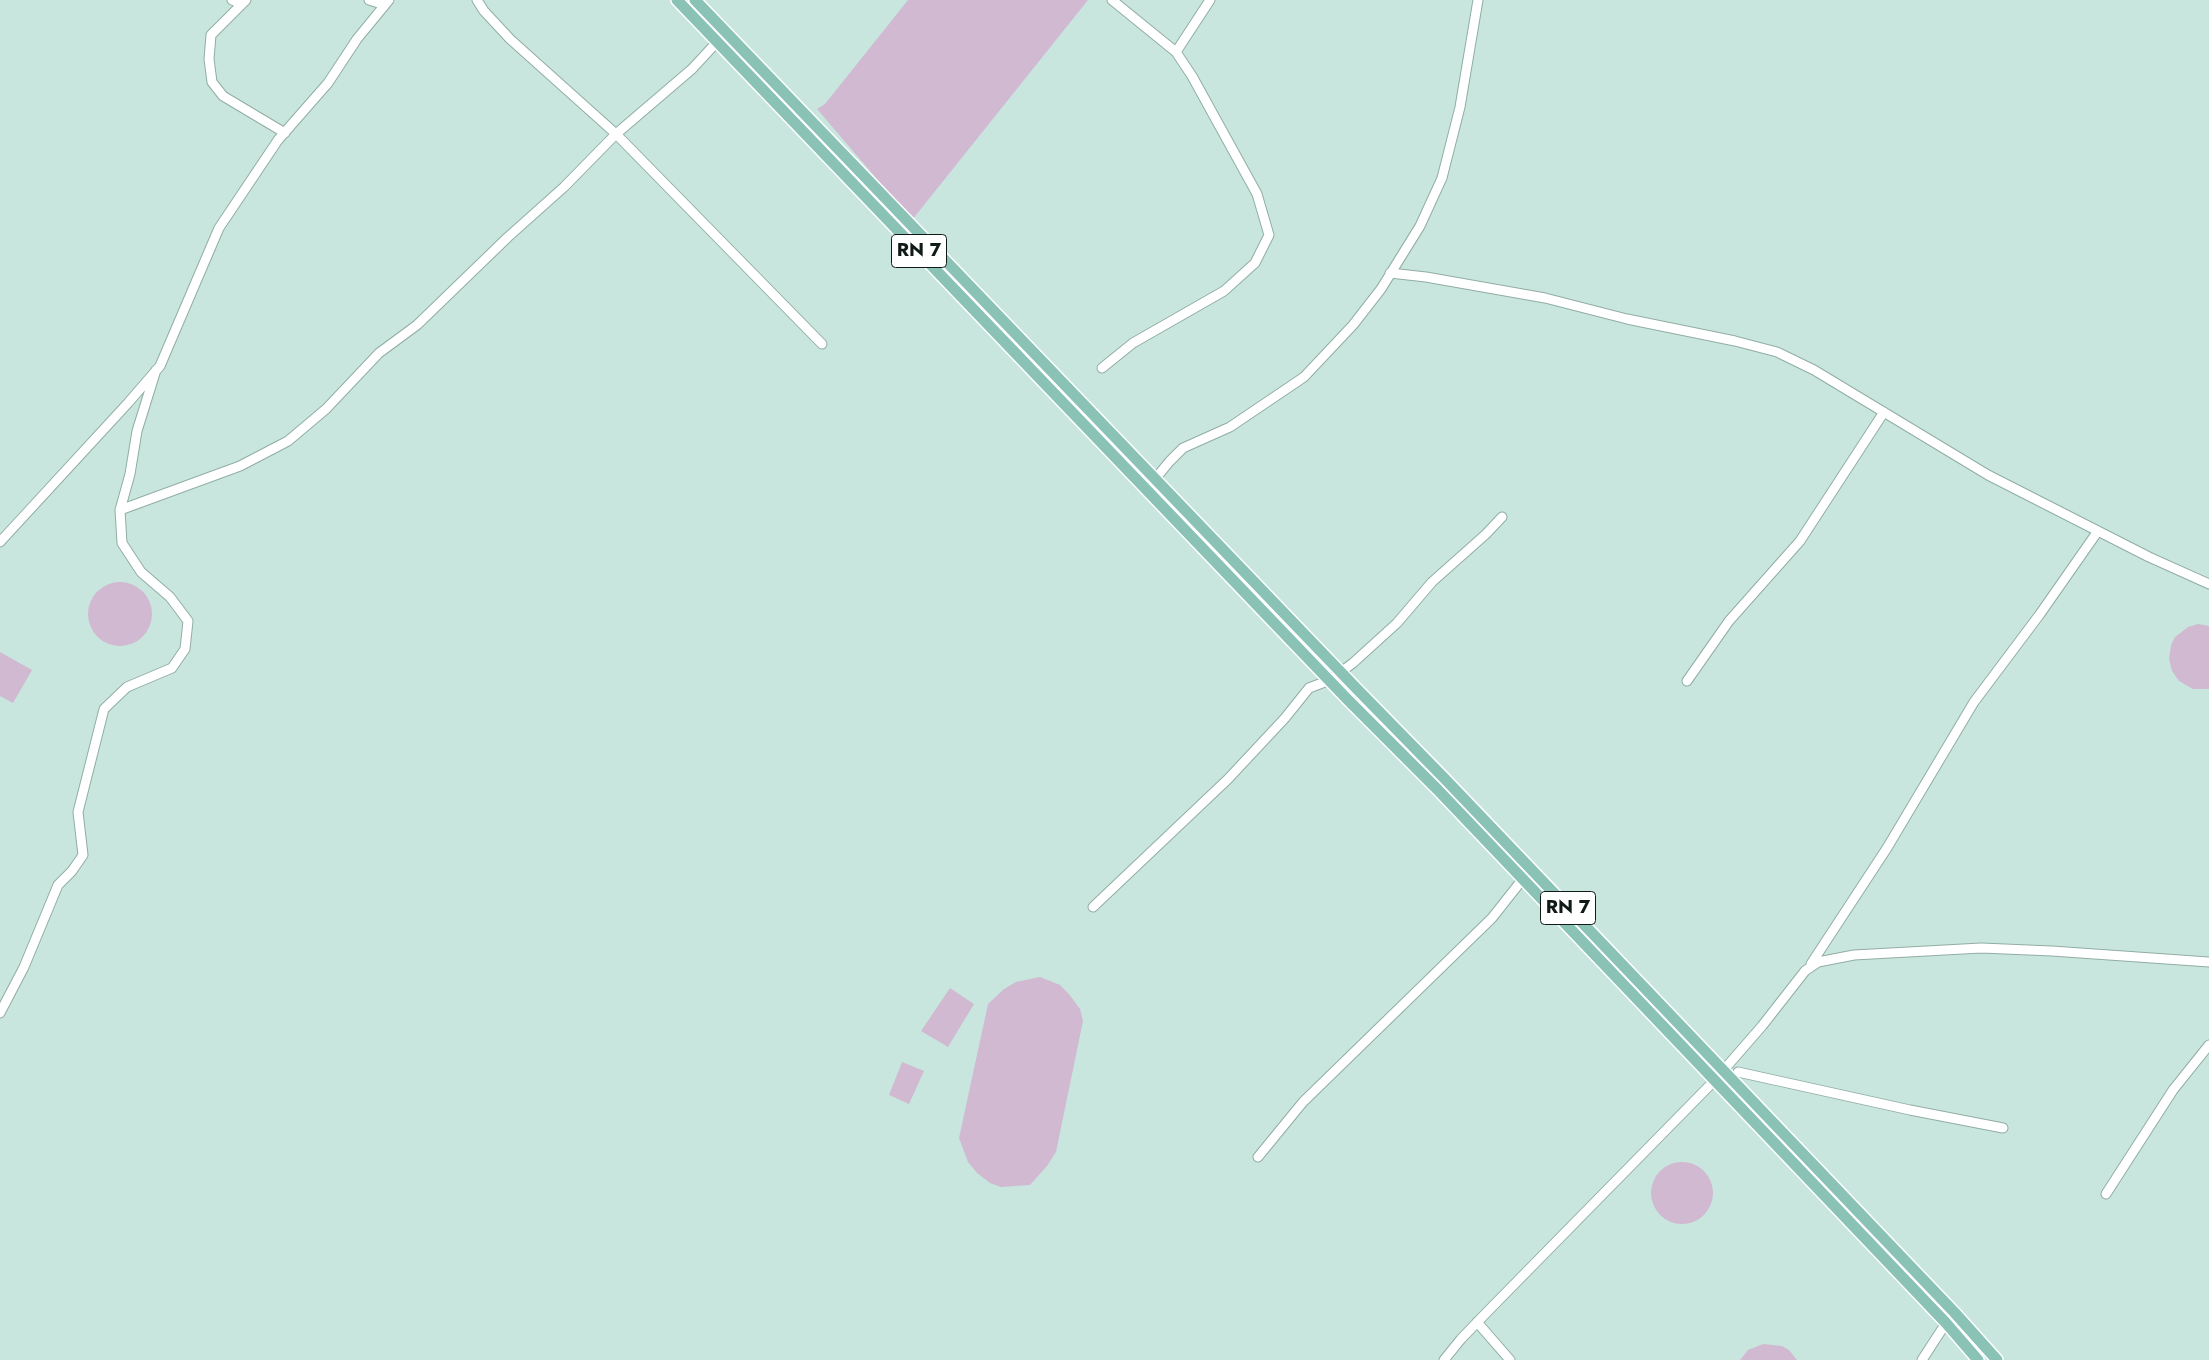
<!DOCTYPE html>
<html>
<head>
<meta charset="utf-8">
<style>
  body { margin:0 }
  canvas { display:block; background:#c8e6de }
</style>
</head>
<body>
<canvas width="2209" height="1360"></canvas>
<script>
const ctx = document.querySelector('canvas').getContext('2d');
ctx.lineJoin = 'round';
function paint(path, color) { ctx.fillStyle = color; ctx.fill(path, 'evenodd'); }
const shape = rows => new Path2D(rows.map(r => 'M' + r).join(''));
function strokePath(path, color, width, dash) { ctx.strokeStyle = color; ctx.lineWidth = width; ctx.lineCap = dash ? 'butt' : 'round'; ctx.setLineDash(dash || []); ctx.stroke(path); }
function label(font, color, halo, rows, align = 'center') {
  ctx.font = font + ' Jost,sans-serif'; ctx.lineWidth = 4; ctx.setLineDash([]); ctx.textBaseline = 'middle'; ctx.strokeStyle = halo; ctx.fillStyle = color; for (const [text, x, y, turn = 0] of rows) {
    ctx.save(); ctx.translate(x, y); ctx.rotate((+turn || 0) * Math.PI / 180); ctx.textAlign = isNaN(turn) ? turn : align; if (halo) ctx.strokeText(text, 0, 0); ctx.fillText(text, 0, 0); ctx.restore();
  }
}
paint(shape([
  [908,0,1088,0,912,220,817,109,825,104],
  '88 614a32 32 0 1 1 64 0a32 32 0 1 1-64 0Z',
  [2198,624,2209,626,2209,689,2193,689,2179,681,2172,671,2169,659,2171,645,2175,637,2188,627],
  [0,652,32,670,13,703,0,696],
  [1040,977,1060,985,1069,994,1080,1009,1083,1021,1056,1152,1047,1166,1030,1185,1001,1187,990,1183,977,1173,968,1162,959,1138,988,1004,1004,989,1016,982],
  [950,988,974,1004,948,1047,921,1031],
  [902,1062,924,1071,909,1104,889,1095],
  '1651 1193a31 31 0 1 1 62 0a31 31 0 1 1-62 0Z',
  [1763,1344,1782,1346,1789,1350,1797,1360,1740,1360,1748,1350]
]), '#d0b9d1');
const minor = shape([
  [232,0,242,4],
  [246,0,211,35,209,59,212,82,223,96,285,133],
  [369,0,385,5],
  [477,0,484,11,510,39,616,134,822,344],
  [1176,52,1210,0],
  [1390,273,1426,277,1545,298,1627,319,1735,341,1777,352,1814,370,1988,475,2149,557,2209,584],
  [1102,368,1133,343,1224,291,1255,263,1269,235,1257,194,1192,76,1176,52,1112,0],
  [1156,478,1169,462,1183,448,1230,427,1304,377,1353,325,1381,289,1420,226,1442,178,1460,107,1478,0],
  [120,510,240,466,288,441,326,409,379,353,417,325,508,237,564,187,616,134,692,69,717,42],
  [0,542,128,403,160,366,219,228,278,140,328,83,357,39,389,0],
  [1687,681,1729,621,1800,541,1884,412],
  [1093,907,1228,779,1285,718,1309,688,1330,680,1353,663,1397,623,1432,582,1486,534,1502,517],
  [1811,964,1887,848,1974,702,2040,614,2098,531],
  [0,1013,24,967,58,885,72,871,83,855,78,812,104,709,127,687,172,668,185,649,188,621,170,597,141,572,122,543,120,510,130,474,137,431,156,370],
  [1738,1072,1910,1110,2003,1128],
  [1258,1157,1303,1102,1492,918,1522,880],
  [2106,1194,2173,1090,2209,1045],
  [1477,1322,1510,1360],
  [1444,1360,1461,1339,1491,1308,1715,1080,1762,1026,1805,971,1818,962,1854,955,1981,948,2052,951,2209,962],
  [1922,1360,1946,1323]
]);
const major = shape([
  [677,0,1348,700,1437,789,1946,1323,1978,1360],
  [695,0,1357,689,1445,779,1955,1313,1997,1360]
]);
strokePath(minor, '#91ada5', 11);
strokePath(major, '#fff', 14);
strokePath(minor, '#fff', 9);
strokePath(major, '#8ac2b6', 11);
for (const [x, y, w] of [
  [919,251,55],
  [1568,908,55]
]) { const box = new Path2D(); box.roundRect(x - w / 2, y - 16.5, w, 33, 4); ctx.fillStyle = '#fff'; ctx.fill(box); strokePath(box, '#101b18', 1); }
label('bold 19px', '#101b18', null, [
  ["RN 7",919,251],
  ["RN 7",1568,908]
]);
</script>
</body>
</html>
